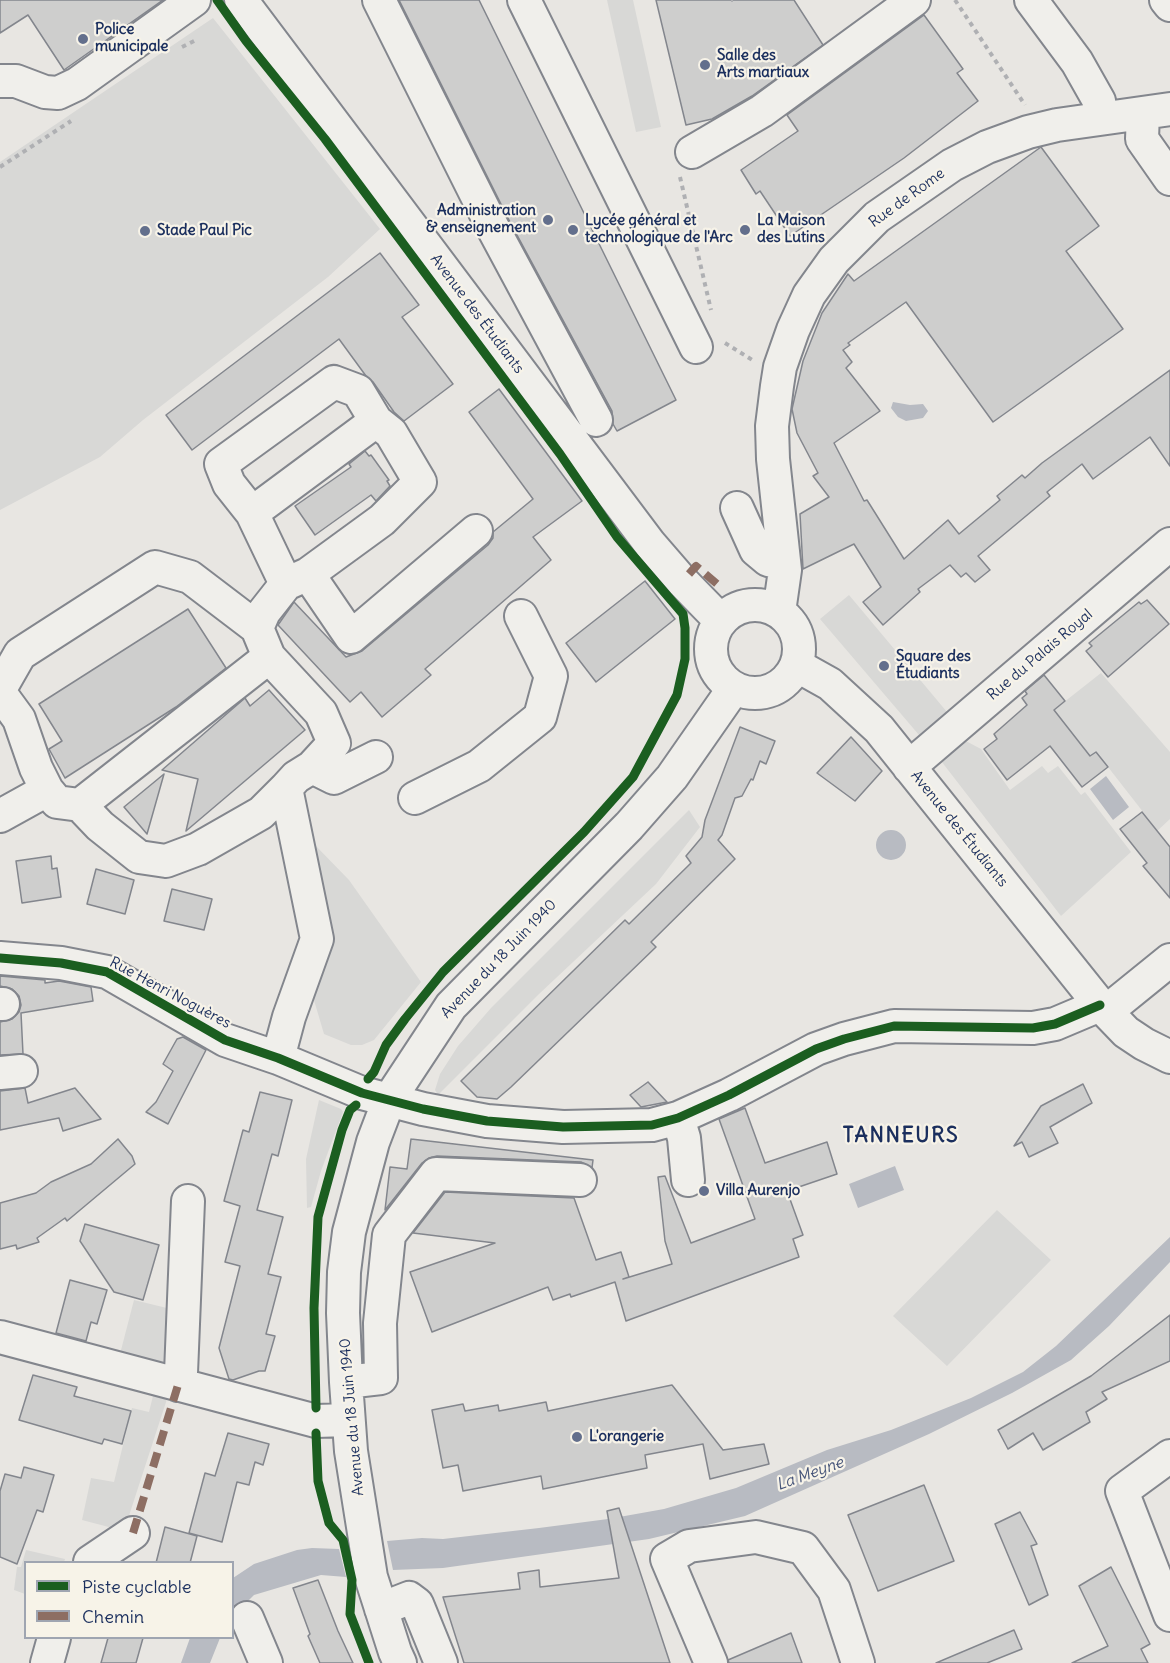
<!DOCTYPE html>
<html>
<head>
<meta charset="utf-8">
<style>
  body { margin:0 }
  #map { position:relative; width:1170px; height:1663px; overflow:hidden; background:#e8e6e2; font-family:Delius,sans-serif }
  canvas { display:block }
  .legend { position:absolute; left:24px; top:1561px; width:210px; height:78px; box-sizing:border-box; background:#f7f3e8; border:2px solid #9fa5b1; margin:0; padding:8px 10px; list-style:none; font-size:18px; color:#1b2f5e }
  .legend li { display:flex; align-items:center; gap:12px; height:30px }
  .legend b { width:30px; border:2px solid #9fa5b1 }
</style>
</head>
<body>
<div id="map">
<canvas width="1170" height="1663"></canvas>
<ul class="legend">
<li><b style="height:8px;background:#1b5e20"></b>Piste cyclable</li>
<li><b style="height:8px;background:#8d6e63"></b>Chemin</li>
</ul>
</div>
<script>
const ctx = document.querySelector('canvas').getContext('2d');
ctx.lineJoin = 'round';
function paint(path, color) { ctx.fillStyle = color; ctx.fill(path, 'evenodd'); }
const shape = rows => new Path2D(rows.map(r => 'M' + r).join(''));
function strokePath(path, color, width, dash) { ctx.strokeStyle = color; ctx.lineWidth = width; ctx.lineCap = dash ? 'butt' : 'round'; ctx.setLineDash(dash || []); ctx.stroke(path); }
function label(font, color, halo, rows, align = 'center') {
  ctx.font = font + ' Delius,sans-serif'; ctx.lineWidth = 4.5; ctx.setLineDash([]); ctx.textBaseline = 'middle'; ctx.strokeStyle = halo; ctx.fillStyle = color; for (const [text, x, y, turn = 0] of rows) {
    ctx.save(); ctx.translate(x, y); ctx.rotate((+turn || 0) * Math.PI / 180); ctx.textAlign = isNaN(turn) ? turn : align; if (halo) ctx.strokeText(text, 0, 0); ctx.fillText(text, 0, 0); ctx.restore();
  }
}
paint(shape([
  [607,0,633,0,661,127,636,132],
  [213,18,380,229,328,277,143,420,100,457,0,510,0,162],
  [849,595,947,712,919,735,820,619],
  [1101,673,1170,752,1170,819,1155,833,1151,828,1154,826,1108,767,1096,753,1090,756,1054,710],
  [962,739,981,749,1010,790,1042,766,1048,773,1058,766,1081,795,1085,792,1131,852,1061,916,938,757],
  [689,810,700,827,656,884,539,994,438,1095,435,1090,440,1074,458,1046,491,1008],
  [314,844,349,880,421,982,374,1040,362,1045,351,1045,324,1034,311,990],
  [319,1100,341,1109,343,1112,321,1171,311,1207,307,1208,306,1159],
  [997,1210,1051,1260,947,1366,893,1316],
  [134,1300,175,1310,174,1368,120,1354],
  [153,1396,167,1399,124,1531,82,1520,91,1478,114,1482,132,1408,149,1412],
  [26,1550,65,1559,64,1562,26,1562,25,1594,14,1590,17,1567,21,1567]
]), '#d8d8d6');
paint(shape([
  [893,402,910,405,923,404,928,411,923,418,906,421,898,417,891,408],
  [1106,776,1129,807,1113,820,1090,789],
  '876 845a15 15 0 1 1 30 0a15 15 0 1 1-30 0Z',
  [895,1166,904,1190,858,1208,849,1184],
  [1170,1237,1170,1262,1109,1326,1071,1360,1012,1393,929,1434,745,1516,649,1539,443,1568,393,1570,387,1541,422,1538,443,1539,539,1528,608,1519,664,1509,736,1488,827,1450,891,1430,971,1398,1023,1372,1056,1346],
  [312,1548,339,1549,346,1577,321,1575,254,1595,233,1616,233,1578,254,1564,297,1550],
  [190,1638,220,1638,210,1663,181,1663]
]), '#b8bbc2');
const building = shape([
  [0,0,163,0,64,70,28,15,0,33,0,0],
  [399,0,479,0,676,400,617,431,613,424,612,411,510,222,399,0],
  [656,0,794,0,823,45,752,96,712,119,686,125,656,0],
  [924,15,963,69,957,73,978,101,904,158,790,236,760,191,756,194,741,170,798,131,787,115,924,15],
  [1041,147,1099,226,1066,251,1123,329,993,422,906,302,848,343,850,345,843,350,852,362,846,368,880,411,834,443,864,501,867,500,904,559,948,520,959,534,1000,500,997,496,1022,475,1025,478,1042,463,1170,370,1170,466,1150,437,1093,479,1082,464,1047,492,1050,496,978,556,990,570,975,582,966,573,961,577,950,565,918,589,920,592,883,625,863,602,881,587,854,544,803,569,800,514,829,497,813,476,818,473,797,433,792,409,803,361,822,313,848,274,854,281,1041,147],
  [380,253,419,305,402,317,453,384,404,421,394,412,373,382,366,376,339,339,192,450,166,415,380,253],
  [499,389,582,501,533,537,551,560,425,669,431,675,382,717,361,692,350,702,278,625,294,602,346,657,362,651,488,545,493,538,493,532,533,499,469,412,499,389],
  [365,451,369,456,371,455,389,480,387,481,390,486,376,501,371,495,315,535,295,506,351,467,349,464,365,451],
  [645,581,675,619,596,682,566,643,645,581],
  [1147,600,1169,624,1108,677,1086,651,1092,646,1089,643,1139,602,1141,604,1147,600],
  [188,609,226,668,176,707,65,778,49,749,62,741,39,704,188,609],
  [1044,675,1065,701,1054,710,1090,756,1096,752,1108,767,1082,787,1050,746,1007,780,984,749,997,739,994,734,1027,705,1022,698,1027,694,1025,691,1044,675],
  [269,690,305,730,186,831,198,779,162,770,245,698,250,706,269,690],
  [740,727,775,741,766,764,760,761,753,780,751,779,742,796,735,798,722,835,718,840,735,859,651,942,656,947,511,1087,497,1099,477,1097,461,1081,625,920,629,924,691,863,686,856,702,837,705,820,740,727],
  [851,737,882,771,855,801,817,773,851,737],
  [164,774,147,834,124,807,164,774],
  [1142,812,1170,847,1170,898,1143,866,1147,863,1120,829,1142,812],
  [51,856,52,869,57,868,61,897,22,903,16,861,51,856],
  [96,869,134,880,125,914,87,904,96,869],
  [172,889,212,899,204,930,164,921,172,889],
  [0,976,45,980,45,983,59,981,91,987,93,1001,21,1013,23,1054,0,1055,0,1022,12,1019,19,1012,21,1005,19,996,12,989,0,986,0,976],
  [183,1037,206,1050,168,1124,146,1112,156,1102,173,1071,163,1064,177,1039,183,1037],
  [648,1082,667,1102,641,1107,630,1095,648,1082],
  [1083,1084,1092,1103,1050,1127,1058,1143,1029,1157,1022,1142,1014,1146,1041,1106,1083,1084],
  [25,1088,28,1103,75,1088,101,1119,63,1131,59,1118,0,1130,0,1091,25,1088],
  [260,1092,292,1100,278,1156,272,1154,257,1210,283,1217,268,1274,281,1277,266,1334,275,1336,265,1371,259,1371,233,1380,229,1379,219,1348,240,1266,225,1262,240,1206,224,1201,243,1130,249,1132,260,1092],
  [745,1108,765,1163,827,1142,837,1174,787,1191,803,1235,793,1239,799,1257,626,1321,615,1282,571,1297,570,1294,553,1300,548,1287,432,1332,410,1272,495,1243,413,1233,445,1192,574,1198,596,1260,621,1252,629,1277,623,1279,672,1264,665,1241,658,1177,665,1176,691,1243,755,1219,719,1119,745,1108],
  [118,1139,132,1156,135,1164,67,1221,65,1218,37,1238,39,1242,17,1249,16,1245,0,1249,0,1203,36,1193,51,1182,91,1164,118,1139],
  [411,1139,593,1160,592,1168,581,1162,437,1156,429,1158,422,1163,385,1210,390,1167,407,1169,411,1139],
  [85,1224,159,1245,143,1300,114,1292,80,1241,85,1224],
  [70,1280,107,1290,97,1324,91,1322,86,1341,56,1333,70,1280],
  [1170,1315,1170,1361,1102,1392,1107,1399,1086,1412,1090,1422,1043,1450,1033,1433,1008,1449,998,1430,1091,1376,1170,1315],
  [33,1375,77,1387,74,1396,131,1411,122,1444,104,1439,102,1444,19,1420,33,1375],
  [672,1385,723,1450,764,1444,769,1464,710,1479,703,1444,645,1455,647,1468,543,1489,541,1476,463,1491,458,1465,443,1468,432,1410,463,1404,465,1411,498,1405,499,1411,546,1402,548,1411,672,1385],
  [228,1433,269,1444,263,1465,255,1462,249,1485,237,1482,222,1542,189,1533,205,1473,215,1476,228,1433],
  [24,1467,54,1475,43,1512,37,1510,17,1564,0,1557,0,1491,5,1474,21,1478,24,1467],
  [924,1485,954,1561,878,1591,848,1515,924,1485],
  [619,1508,670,1663,464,1663,443,1597,520,1589,518,1573,539,1570,540,1587,619,1578,607,1511,619,1508],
  [1020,1512,1037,1544,1031,1546,1048,1595,1029,1605,995,1524,1020,1512],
  [165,1527,197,1536,190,1563,156,1563,165,1527],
  [1111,1567,1150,1644,1141,1649,1148,1663,1072,1663,1108,1646,1079,1586,1111,1567],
  [318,1580,338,1631,353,1663,320,1663,308,1636,310,1634,293,1588,318,1580],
  [1014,1630,1022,1649,987,1663,936,1663,1014,1630],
  [791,1633,802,1663,729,1663,728,1660,791,1633],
  [108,1638,143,1638,136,1663,101,1663,108,1638]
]);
paint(building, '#cececd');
strokePath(building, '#83868d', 1.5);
const minor = shape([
  [241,0,650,544,682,581,721,621],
  [379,0,494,230,596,420],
  [524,0,696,347],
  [1031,0,1077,62,1099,101,1102,118],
  [1166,0,1170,5],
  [0,81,16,81,45,92,58,93,77,84,194,0],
  [1143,113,1142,139,1170,179],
  [692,152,762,111,914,0],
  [737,508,756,550,768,560,784,563],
  [252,513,229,484,221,464,334,382,358,391,376,421],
  [308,574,351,637,476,531],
  '711 649a44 44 0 1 1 88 0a44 44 0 1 1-88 0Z',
  [779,612,785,570,773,459,772,426,777,386,780,367,793,330,809,295,834,260,877,217,952,165,987,147,1028,132,1057,125,1170,109],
  [796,665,830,684,879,729,1100,1005,1126,1032,1144,1044,1170,1057],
  [0,689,20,654,155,567,190,577,257,628],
  [0,693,19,719,36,768,47,790,57,802,80,805,269,657],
  [312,767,334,778,376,757],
  [909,767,1170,544],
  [415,798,479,766,540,717,551,676,521,616],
  [80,805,100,826,139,857,166,861,198,849,261,813,286,788],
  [0,816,47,790],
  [0,958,61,963,107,972,225,1040,278,1058,362,1093,423,1109,487,1121,563,1127,652,1125,678,1118,729,1095,816,1049,844,1039,894,1026,1033,1028,1055,1024,1100,1005],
  [0,1004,3,1004],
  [1107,1011,1170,960],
  [278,1058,289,1017,317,939,286,788,296,777,312,767,334,743,321,713,269,657,257,628,264,612,286,584,308,574,382,520,420,482,391,433,376,421,252,513,286,584],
  [0,1073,21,1071],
  [678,1118,684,1138,688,1180],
  [0,1337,316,1421,348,1420],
  [346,1382,381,1378,380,1323,389,1235,436,1174,580,1180],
  [178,1385,181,1373,188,1201],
  [1170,1456,1122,1491,1170,1615],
  [90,1562,133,1533],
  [381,1609,409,1598,417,1604,441,1663],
  [247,1618,266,1663],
  [47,1663,54,1638],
  [400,1663,395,1652,371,1577,351,1451,346,1382,343,1313,344,1272,349,1232,373,1142,389,1100,451,1006,629,826,672,777,734,688],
  [711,1663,667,1559,689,1546,756,1537,803,1548,834,1590,858,1663]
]);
strokePath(minor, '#83868d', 36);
strokePath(shape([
  [731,0,733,0],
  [955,0,1025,105],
  [182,47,198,39],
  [0,167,71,121],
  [680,177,711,310],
  [725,343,754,361]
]), '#afb0b3', 4, [4.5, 4.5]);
strokePath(minor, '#f0efeb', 32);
strokePath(shape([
  [689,574,696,566,717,584],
  [133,1533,178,1385]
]), '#8d6e63', 8, [15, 8]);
strokePath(shape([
  [217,0,246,41,325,139,560,454,617,537,683,614,685,628,685,659,677,695,633,777,584,832,443,972,405,1019,386,1045,374,1072,368,1079],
  [0,958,61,963,107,972,225,1040,278,1058,362,1093,423,1109,487,1121,563,1127,652,1125,678,1118,729,1095,816,1049,844,1039,894,1026,1033,1028,1055,1024,1100,1005],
  [316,1408,314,1308,318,1217,342,1130,350,1110,356,1105],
  [316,1433,318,1481,329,1523,343,1540,352,1580,350,1614,369,1663]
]), '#1b5e20', 9);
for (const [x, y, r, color] of [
  [83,39,6,"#636f8c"],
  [705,65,6,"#636f8c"],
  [548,220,6,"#636f8c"],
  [573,230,6,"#636f8c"],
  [745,230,6,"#636f8c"],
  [145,231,6,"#636f8c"],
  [884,666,6,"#636f8c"],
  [704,1191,6,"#636f8c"],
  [577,1437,6,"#636f8c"]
]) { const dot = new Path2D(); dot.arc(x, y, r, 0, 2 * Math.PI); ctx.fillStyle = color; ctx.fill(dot); strokePath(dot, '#f7f3e8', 2); }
label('bold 15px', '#1b2f5e', '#f7f3e8', [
  ["Police",95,30],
  ["municipale",95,47],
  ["Salle des",717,56],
  ["Arts martiaux",717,73],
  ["Administration",536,211,"right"],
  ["& enseignement",536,228,"right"],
  ["Lycée général et",585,221],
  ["technologique de l'Arc",585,238],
  ["La Maison",757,221],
  ["des Lutins",757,238],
  ["Stade Paul Pic",157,231],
  ["Square des",896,657],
  ["Étudiants",896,674],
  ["Villa Aurenjo",716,1191],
  ["L'orangerie",589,1437]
], 'left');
label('15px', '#1b2f5e', '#f7f3e8', [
  ["Rue de Rome",907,198,-36],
  ["Avenue des Étudiants",477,314,53],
  ["Rue du Palais Royal",1040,655,-40],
  ["Avenue des Étudiants",959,829,51],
  ["Avenue du 18 Juin 1940",499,959,-46],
  ["Rue Henri Noguères",170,993,28],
  ["Avenue du 18 Juin 1940",352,1417,-95]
]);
label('italic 16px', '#445378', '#f7f3e8', [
  ["La Meyne",810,1474,-20]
]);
ctx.letterSpacing = '1.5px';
label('bold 21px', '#1b2f5e', '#f7f3e8', [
  ["TANNEURS",901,1136]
]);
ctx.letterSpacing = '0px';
</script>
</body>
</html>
